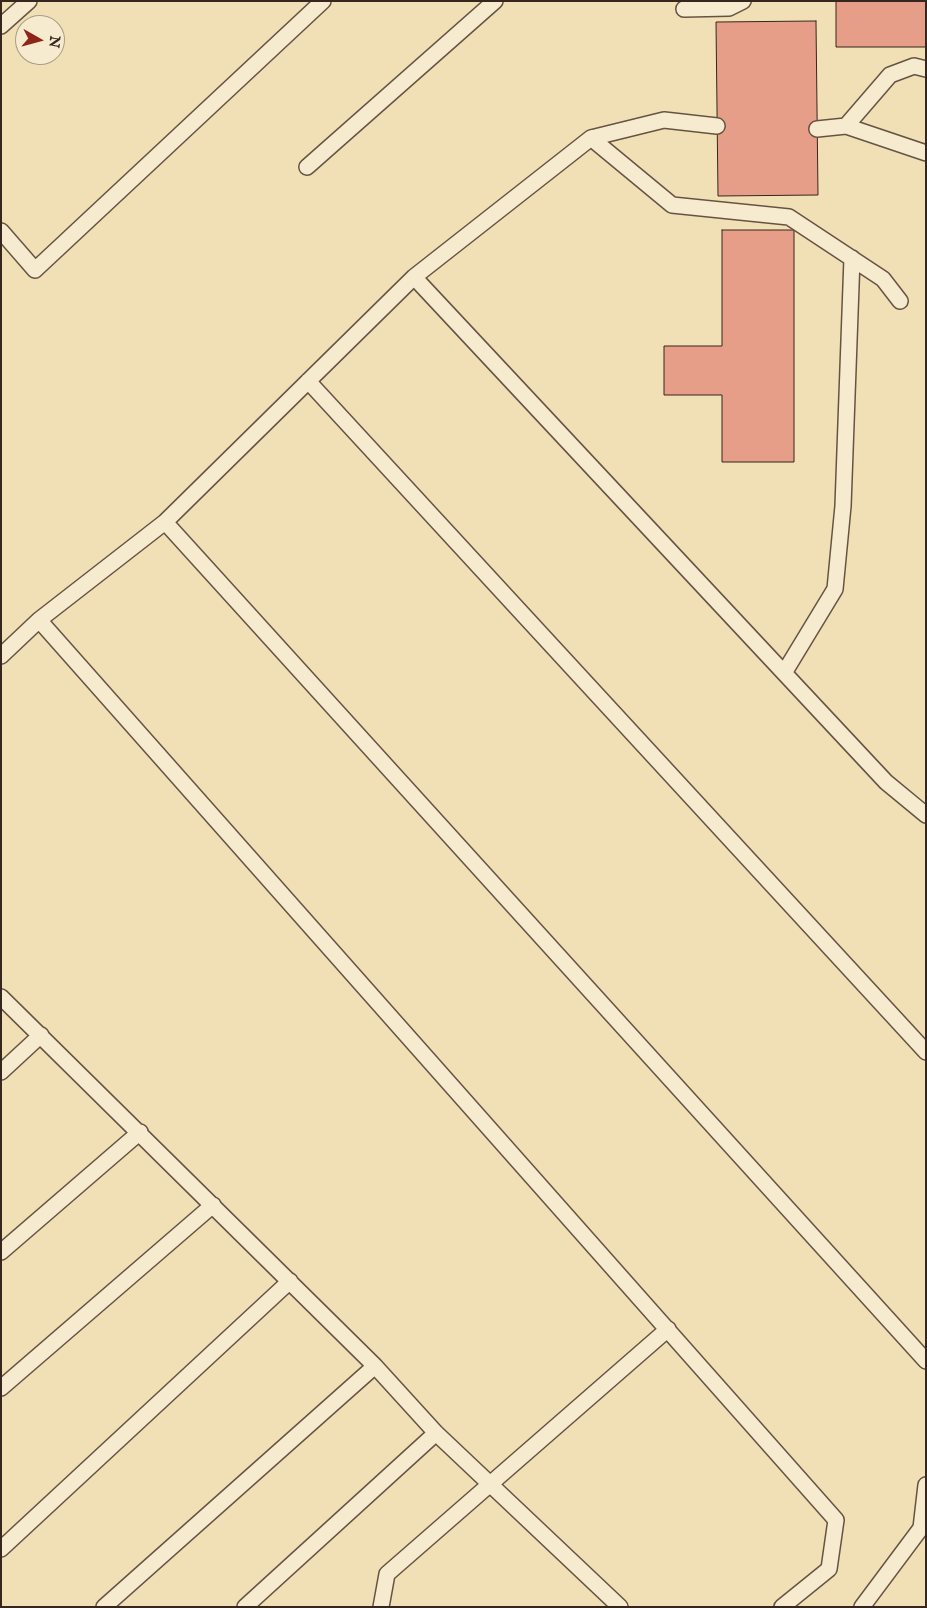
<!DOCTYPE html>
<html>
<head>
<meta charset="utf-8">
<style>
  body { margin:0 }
  #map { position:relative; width:927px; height:1608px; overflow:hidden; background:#f1dfb5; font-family:"IM FELL English",serif }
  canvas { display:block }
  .frame { position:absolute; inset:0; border:2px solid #37261d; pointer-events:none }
  .north { position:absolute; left:15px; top:15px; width:50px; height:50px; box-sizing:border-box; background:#f6eacf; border:1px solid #aa9c88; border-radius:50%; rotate:97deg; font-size:14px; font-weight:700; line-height:20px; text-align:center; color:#37261d }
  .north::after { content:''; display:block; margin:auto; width:18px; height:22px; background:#8f2418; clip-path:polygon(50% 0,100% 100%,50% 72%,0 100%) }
</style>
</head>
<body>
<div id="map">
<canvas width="927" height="1608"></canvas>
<div class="frame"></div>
<div class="north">N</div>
</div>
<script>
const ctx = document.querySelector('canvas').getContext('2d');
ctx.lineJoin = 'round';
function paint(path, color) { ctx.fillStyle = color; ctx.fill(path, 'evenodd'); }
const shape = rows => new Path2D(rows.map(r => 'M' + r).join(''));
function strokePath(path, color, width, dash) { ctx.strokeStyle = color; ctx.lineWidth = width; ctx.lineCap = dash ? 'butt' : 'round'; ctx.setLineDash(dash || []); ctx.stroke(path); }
const building = shape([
  [836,1,926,1,926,47,836,47,836,1],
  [816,21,818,195,718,196,716,22,816,21],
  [722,230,794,230,794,462,722,462,722,395,664,395,664,346,722,346,722,230]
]);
paint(building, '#e69e88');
strokePath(building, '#37261d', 1);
const lane = shape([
  [684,9,729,8,743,1],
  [1,26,29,1],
  [846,126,890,75,914,66,926,69],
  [817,129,846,126,926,153],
  [591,138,664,120,717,126],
  [307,167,495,1],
  [1,231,35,270,323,1],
  [414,277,165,522,926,1361],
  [900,301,883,279,789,217,672,205,591,138,414,277,886,782,926,815],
  [308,381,926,1052],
  [39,620,836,1520,829,1569,782,1607],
  [1,656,39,620,165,522],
  [784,673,835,589,843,506,852,258],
  [1,997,375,1366,436,1433,620,1607],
  [1,1072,41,1035],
  [1,1252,140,1132],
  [1,1388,213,1205],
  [1,1549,290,1281],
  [104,1607,375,1366],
  [245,1607,436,1433],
  [381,1607,387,1574,668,1329],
  [862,1607,921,1528,926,1485]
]);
strokePath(lane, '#665443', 18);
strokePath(lane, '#f6eacf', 15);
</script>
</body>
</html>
